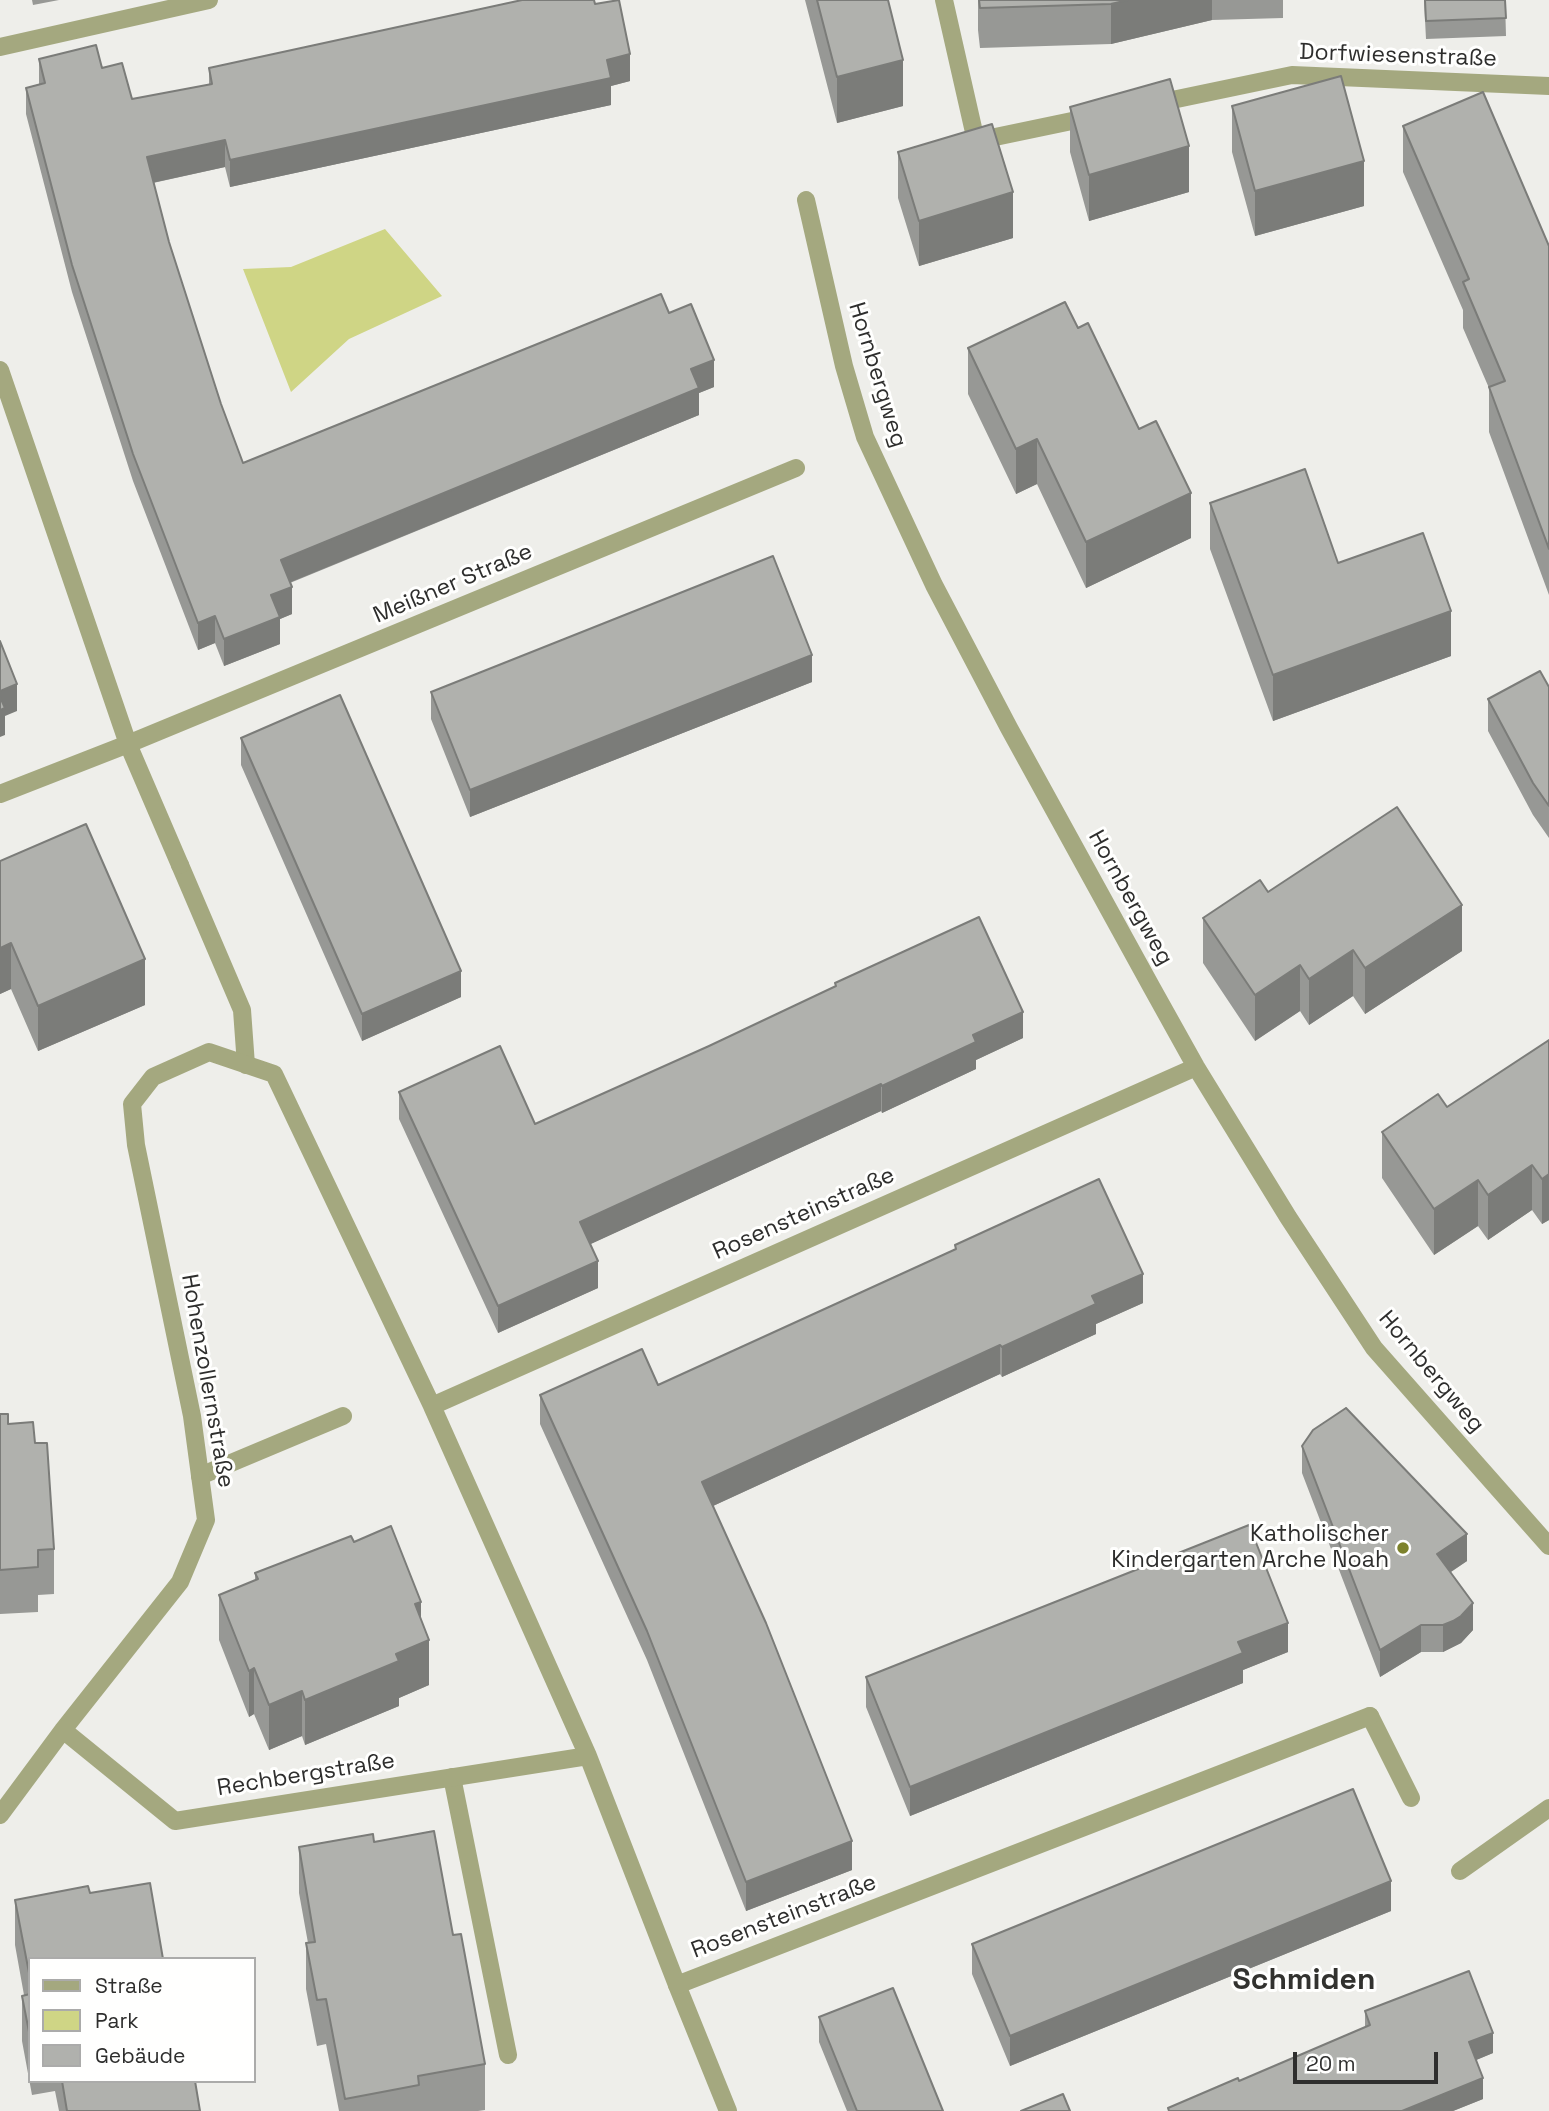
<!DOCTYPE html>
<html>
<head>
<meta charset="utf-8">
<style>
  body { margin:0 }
  #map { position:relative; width:1549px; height:2111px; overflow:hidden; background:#eeeeea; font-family:"Space Grotesk",sans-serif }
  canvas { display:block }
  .legend { position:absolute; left:28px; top:1957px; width:228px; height:126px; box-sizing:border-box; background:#fffffe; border:2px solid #ababaa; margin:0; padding:9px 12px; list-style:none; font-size:21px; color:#2e2e2d }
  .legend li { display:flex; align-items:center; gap:14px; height:35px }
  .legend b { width:35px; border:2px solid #ababaa }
  .scale { position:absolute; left:1293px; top:2052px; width:145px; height:32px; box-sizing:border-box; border:4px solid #2e2e2d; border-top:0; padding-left:9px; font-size:21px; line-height:24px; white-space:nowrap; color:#2e2e2d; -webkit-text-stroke:5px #fffffe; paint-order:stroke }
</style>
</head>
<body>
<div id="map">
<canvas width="1549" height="2111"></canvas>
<ul class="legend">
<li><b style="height:9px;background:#a4a87f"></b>Straße</li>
<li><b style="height:19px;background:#cfd585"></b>Park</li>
<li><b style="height:19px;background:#b0b1ad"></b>Gebäude</li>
</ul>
<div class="scale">20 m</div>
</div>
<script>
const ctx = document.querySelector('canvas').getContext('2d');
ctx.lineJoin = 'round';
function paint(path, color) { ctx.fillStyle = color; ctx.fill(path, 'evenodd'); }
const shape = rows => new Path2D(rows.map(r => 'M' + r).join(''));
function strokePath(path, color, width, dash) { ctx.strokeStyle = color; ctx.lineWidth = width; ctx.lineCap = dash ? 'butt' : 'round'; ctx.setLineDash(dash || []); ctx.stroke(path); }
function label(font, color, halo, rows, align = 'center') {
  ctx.font = font + ' "Space Grotesk",sans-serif'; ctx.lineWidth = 6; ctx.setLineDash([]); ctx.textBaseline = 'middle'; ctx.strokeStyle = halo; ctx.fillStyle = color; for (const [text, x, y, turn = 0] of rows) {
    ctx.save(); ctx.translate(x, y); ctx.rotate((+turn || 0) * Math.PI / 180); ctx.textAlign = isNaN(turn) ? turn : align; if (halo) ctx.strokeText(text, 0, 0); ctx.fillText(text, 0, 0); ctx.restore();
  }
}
paint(shape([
  [385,229,442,296,349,339,291,392,243,269,291,267]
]), '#cfd585');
strokePath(shape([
  [180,865,242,1010,246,1065],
  [200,1476,343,1416],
  [1370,1716,1411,1798],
  [452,1777,508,2055],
  [1460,1871,1549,1808],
  [677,1985,728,2111]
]), '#a4a87f', 18);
strokePath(shape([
  [944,0,976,141,1091,117],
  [0,47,209,0],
  [1153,104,1292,75,1549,86],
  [806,200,844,366,865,437,934,585,1009,728,1152,988,1196,1067,1288,1217,1374,1348,1549,1546],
  [0,370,128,744,180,865],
  [0,794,128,744,796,468],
  [432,1406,1196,1067],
  [63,1730,175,1821,588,1756],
  [0,1815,63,1730,180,1582,206,1520,192,1416,136,1145,132,1104,153,1077,209,1052,274,1074,432,1406,588,1756,677,1985,1370,1716]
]), '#a4a87f', 18);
paint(shape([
  [32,0,59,0,33,5],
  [805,0,888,0,903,106,837,123],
  [978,0,1283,0,1283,18,1212,20,1111,44,980,48,978,30],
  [1424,0,1505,0,1506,36,1426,39],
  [595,4,630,81,611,86,611,105,230,187,225,167,153,183,169,242,221,404,243,463,669,313,714,387,699,393,699,415,290,583,292,614,280,619,280,644,224,666,215,643,198,650,133,481,72,292,26,114,26,88,39,84,39,59,102,68,132,99,209,85,209,68],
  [1232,106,1364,206,1255,236,1232,152],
  [1070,107,1189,192,1089,221,1070,152],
  [1403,126,1549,246,1549,595,1489,432,1489,388,1463,328,1463,310,1403,172],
  [898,152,1013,238,919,266,898,198],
  [1078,328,1139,429,1191,538,1086,588,1037,484,1016,494,968,394,968,348],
  [1210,503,1338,563,1451,656,1273,721,1210,549],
  [812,682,470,817,431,719,431,692],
  [1549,687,1549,838,1533,815,1488,731,1488,699],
  [241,738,461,997,362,1041,241,765],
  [0,861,145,1005,38,1051,11,989,0,994],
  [1268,892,1462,951,1365,1014,1353,996,1309,1025,1300,1011,1255,1041,1203,963,1203,918],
  [835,983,1023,1038,976,1060,976,1069,882,1113,881,1111,590,1244,598,1288,498,1333,399,1119,399,1092,535,1124,709,1046,835,987],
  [1549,1040,1549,1220,1542,1224,1532,1210,1488,1240,1478,1226,1434,1255,1382,1178,1382,1132,1447,1107],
  [955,1245,1143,1303,1096,1324,1096,1334,1002,1377,1000,1374,713,1506,852,1870,746,1911,647,1660,540,1424,540,1395,658,1385,955,1249],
  [0,1414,8,1424,35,1443,54,1549,54,1594,38,1595,38,1612,0,1614],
  [1302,1446,1467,1561,1451,1572,1473,1630,1461,1643,1443,1652,1421,1652,1380,1677,1302,1473],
  [354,1542,421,1618,429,1685,399,1698,399,1706,305,1745,302,1736,269,1750,254,1714,249,1717,219,1640,219,1595,255,1580,255,1573],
  [1288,1652,1243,1670,1243,1683,910,1816,866,1707,866,1677],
  [374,1842,453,1935,485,2064,485,2110,478,2111,339,2111,326,2044,317,2046,306,1989,306,1943,308,1943,299,1893,299,1847],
  [15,1900,30,1959,30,2081,195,2081,200,2111,59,2111,55,2091,32,2095,22,2041,22,1996,24,1995,15,1945],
  [1391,1911,1010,2066,972,1974,972,1944],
  [1365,2011,1493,2053,1476,2060,1483,2099,1453,2111,1168,2111,1168,2108,1239,2081,1365,2028],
  [819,2017,943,2111,847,2111,819,2042]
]), '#979895');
paint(shape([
  [1128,0,1212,0,1212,20,1111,44,1111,4],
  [630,54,630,81,611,86,611,105,230,187,230,160,607,60],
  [903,60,903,106,837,123,837,77],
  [225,140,225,167,147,184,147,157],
  [1189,146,1189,192,1089,221,1089,175],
  [1364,161,1364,206,1255,236,1255,191],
  [1013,192,1013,238,919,266,919,221],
  [714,360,714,387,699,393,699,415,281,586,281,560,691,369],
  [1037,439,1037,484,1016,494,1016,449],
  [1191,493,1191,538,1086,588,1086,542],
  [292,587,292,614,280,619,280,644,224,666,224,639,271,595],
  [1451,611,1451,656,1273,721,1273,675],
  [215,616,215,643,198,650,198,623],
  [812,655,812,682,470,817,470,790],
  [17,684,17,711,5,716,5,735,0,737,0,691],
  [1462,905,1462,951,1365,1014,1365,968],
  [11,943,11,989,0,994,0,948],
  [1353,950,1353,996,1309,1025,1309,979],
  [145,959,145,1005,38,1051,38,1006],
  [1300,965,1300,1011,1255,1041,1255,995],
  [461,971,461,997,362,1041,362,1014],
  [1023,1012,1023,1038,976,1060,976,1069,882,1113,882,1086,973,1035],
  [881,1084,881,1111,580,1249,580,1222],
  [1532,1165,1532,1210,1488,1240,1488,1195],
  [1549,1174,1549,1220,1542,1224,1542,1179],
  [1478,1180,1478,1226,1434,1255,1434,1209],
  [598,1261,598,1288,498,1333,498,1306],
  [1143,1274,1143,1303,1096,1324,1096,1334,1002,1377,1002,1347,1092,1296],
  [1000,1345,1000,1374,702,1511,702,1482],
  [1467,1534,1467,1561,1437,1581,1437,1554],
  [421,1602,421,1643,429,1640,429,1685,399,1698,399,1706,305,1745,305,1700,415,1604],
  [1473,1603,1473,1630,1461,1643,1443,1652,1443,1625],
  [1288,1623,1288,1652,1243,1670,1243,1683,910,1816,910,1787,1238,1642],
  [1421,1625,1421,1652,1380,1677,1380,1650],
  [254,1668,254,1714,249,1717,249,1671],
  [302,1691,302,1736,269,1750,269,1705],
  [852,1841,852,1870,746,1911,746,1882],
  [1391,1881,1391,1911,1010,2066,1010,2036],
  [1493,2033,1493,2053,1469,2063,1469,2042],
  [1483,2078,1483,2099,1453,2111,1402,2111]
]), '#7b7c79');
const building = shape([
  [522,0,594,0,595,4,619,0,630,54,607,60,611,78,230,160,225,140,147,157,169,242,221,404,243,463,661,294,669,313,691,304,714,360,691,369,699,388,281,560,292,587,271,595,280,617,224,639,215,616,198,623,133,454,72,265,26,88,45,83,39,59,96,45,102,68,122,63,132,99,212,84,209,68,522,0],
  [817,0,888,0,903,60,837,77,817,0],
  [979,0,1128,0,1111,4,980,8,979,0],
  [1425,0,1505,0,1506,18,1426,21,1425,0],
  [1341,76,1364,161,1255,191,1232,106,1341,76],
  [1170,79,1189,146,1089,175,1070,107,1170,79],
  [1483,92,1549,246,1549,549,1489,387,1505,381,1463,282,1469,279,1403,126,1483,92],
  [992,124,1013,192,919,221,898,152,992,124],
  [1065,302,1078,328,1088,323,1139,429,1156,421,1191,493,1086,542,1037,439,1016,449,968,348,1065,302],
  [1305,469,1338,563,1423,533,1451,611,1273,675,1210,503,1305,469],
  [773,556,812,655,470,790,431,692,773,556],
  [0,641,17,684,0,691,0,641],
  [1540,671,1549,687,1549,806,1533,783,1488,699,1540,671],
  [340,695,461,971,362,1014,241,738,340,695],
  [0,697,5,708,0,710,0,697],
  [1397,807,1462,905,1365,968,1353,950,1309,979,1300,965,1255,995,1203,918,1260,880,1268,892,1397,807],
  [86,824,145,959,38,1006,11,943,0,948,0,861,86,824],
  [979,917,1023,1012,973,1035,976,1042,882,1086,881,1084,580,1222,598,1261,498,1306,399,1092,500,1046,535,1124,709,1046,836,986,835,983,979,917],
  [1549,1040,1549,1174,1542,1179,1532,1165,1488,1195,1478,1180,1434,1209,1382,1132,1438,1094,1447,1107,1549,1040],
  [1099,1179,1143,1274,1092,1296,1096,1304,1002,1347,1000,1345,702,1482,766,1623,852,1841,746,1882,647,1631,540,1395,642,1349,658,1385,956,1249,955,1245,1099,1179],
  [1346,1408,1467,1534,1437,1554,1473,1603,1461,1616,1453,1621,1443,1625,1421,1625,1380,1650,1302,1446,1313,1430,1346,1408],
  [0,1414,8,1414,8,1424,33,1422,35,1443,47,1443,54,1549,38,1550,38,1567,0,1570,0,1414],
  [1249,1525,1288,1623,1238,1642,1243,1653,910,1787,866,1677,1249,1525],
  [391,1526,421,1602,415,1604,429,1640,396,1654,399,1661,305,1700,302,1691,269,1705,254,1668,249,1671,219,1595,258,1579,255,1573,351,1536,354,1542,391,1526],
  [1353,1789,1391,1881,1010,2036,972,1944,1353,1789],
  [434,1831,453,1935,461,1934,485,2064,418,2076,419,2085,345,2099,326,1999,317,2000,306,1943,315,1942,299,1847,373,1834,374,1842,434,1831],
  [150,1883,163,1959,30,1959,30,1978,15,1900,88,1886,90,1893,150,1883],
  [1469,1971,1493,2033,1469,2042,1483,2078,1402,2111,1169,2111,1168,2108,1238,2078,1239,2081,1370,2025,1365,2011,1469,1971],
  [893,1988,943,2111,857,2111,819,2017,893,1988],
  [30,1994,30,2037,22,1996,30,1994],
  [62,2081,195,2081,200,2111,67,2111,62,2081],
  [1063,2094,1070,2111,1021,2111,1063,2094]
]);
paint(building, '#b0b1ad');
strokePath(building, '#7b7c79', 2);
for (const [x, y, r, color] of [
  [1403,1548,7,"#7d822c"]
]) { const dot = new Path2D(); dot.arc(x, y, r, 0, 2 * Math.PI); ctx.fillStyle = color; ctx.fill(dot); strokePath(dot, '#fffffe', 2.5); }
label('23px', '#2e2e2d', '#fffffe', [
  ["Dorfwiesenstraße",1398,56,2],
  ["Hornbergweg",877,375,73],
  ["Meißner Straße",453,584,-23],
  ["Hornbergweg",1130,898,61],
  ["Rosensteinstraße",804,1214,-24],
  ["Hornbergweg",1431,1372,50],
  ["Hohenzollernstraße",207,1381,80],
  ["Rechbergstraße",306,1775,-9],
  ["Rosensteinstraße",784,1917,-21]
]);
label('23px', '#2e2e2d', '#fffffe', [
  ["Katholischer",1389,1535],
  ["Kindergarten Arche Noah",1389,1561]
], 'right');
label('bold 30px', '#32322f', '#fffffe', [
  ["Schmiden",1304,1981]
]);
</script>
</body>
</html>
